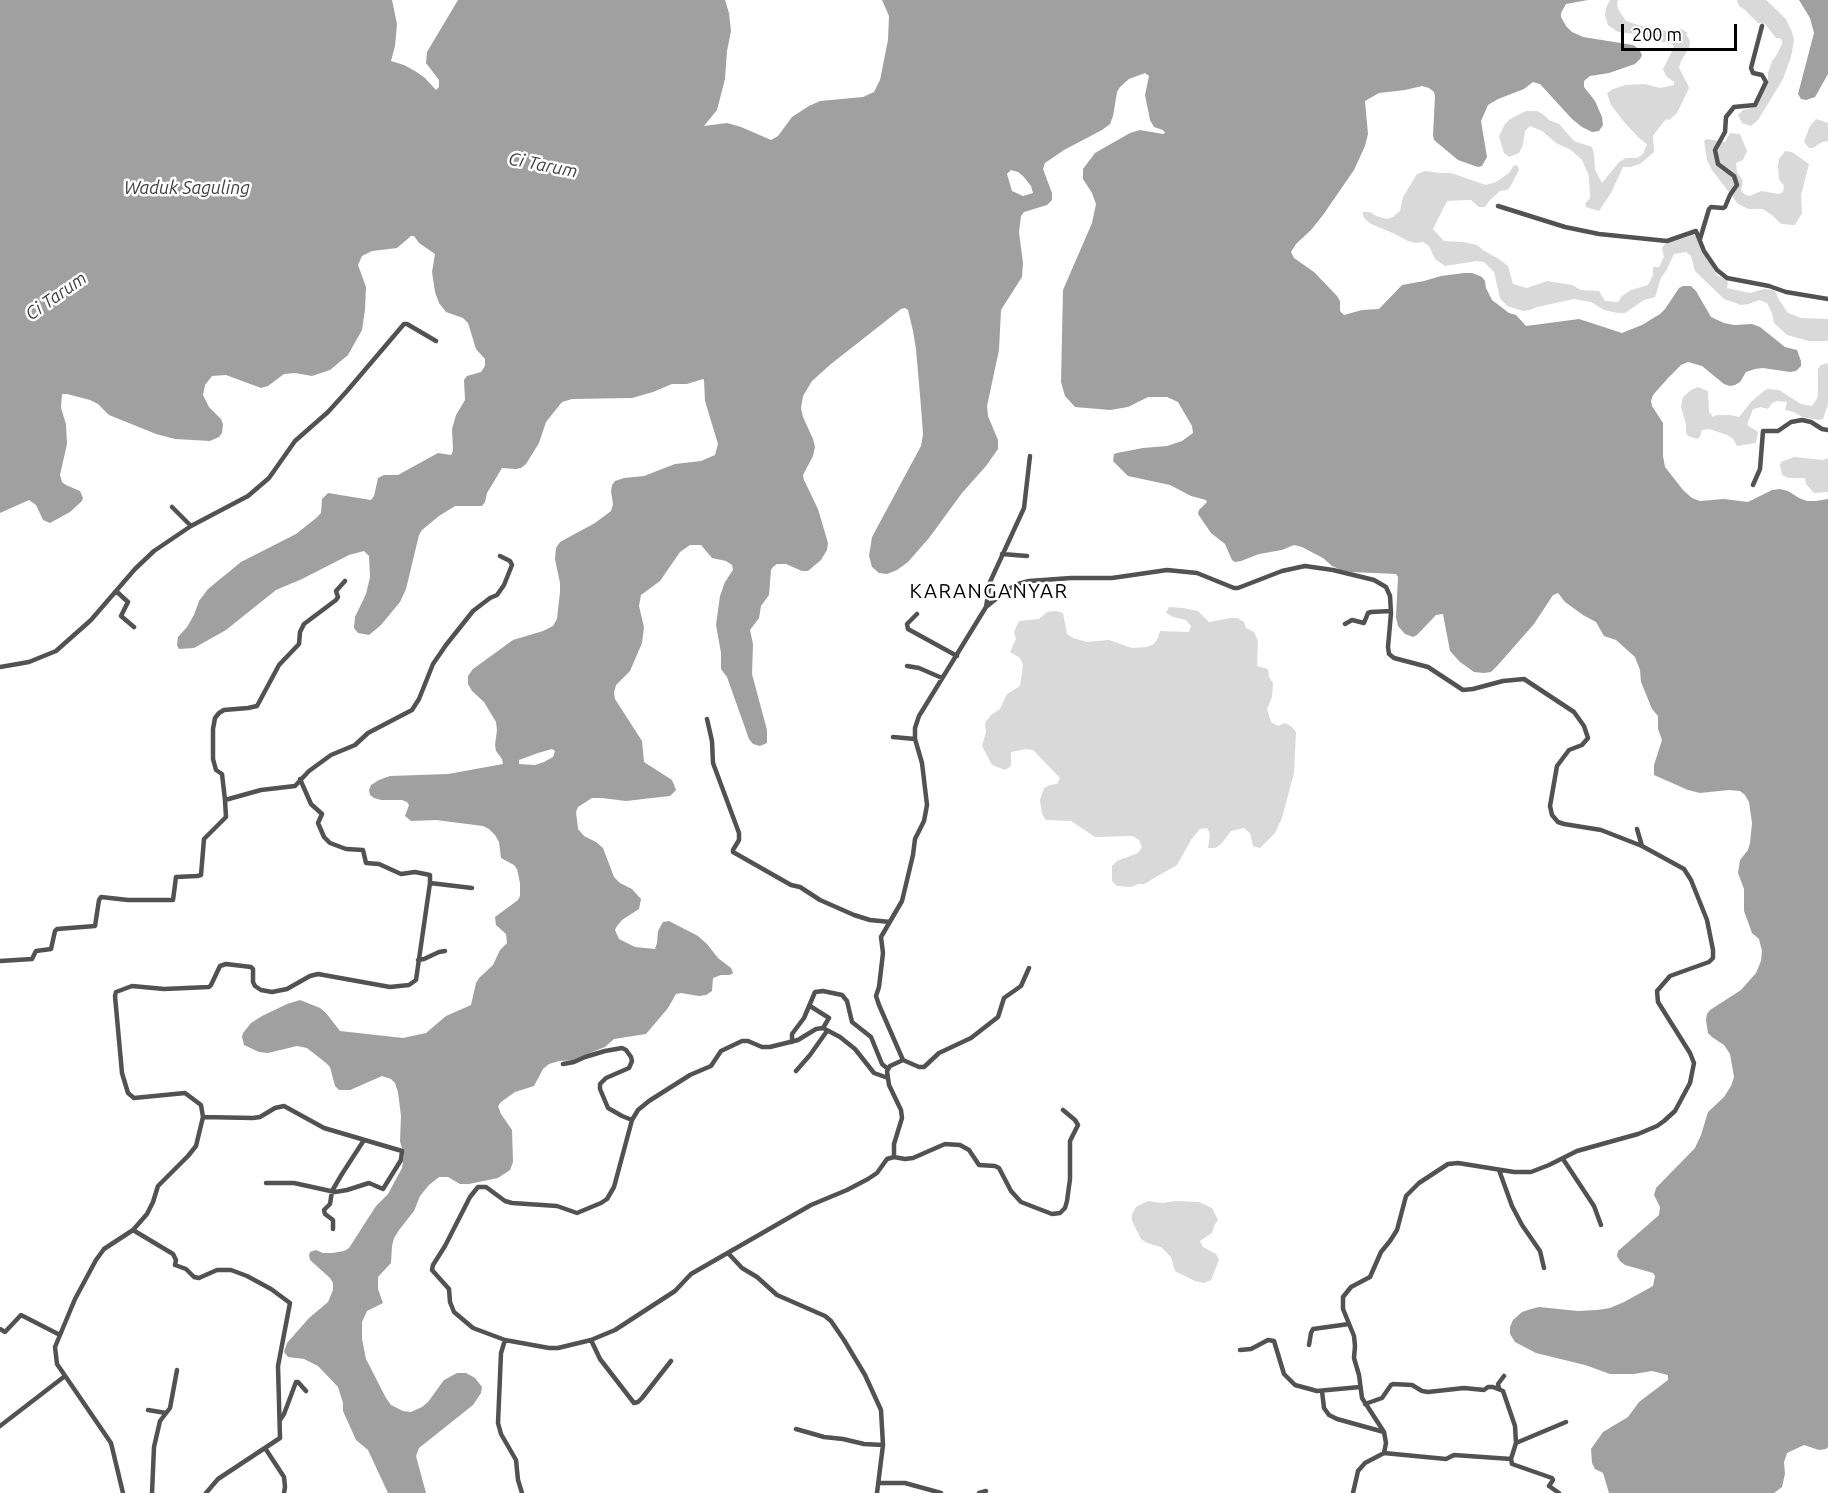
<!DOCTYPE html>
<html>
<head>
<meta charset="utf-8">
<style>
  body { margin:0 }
  #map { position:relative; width:1828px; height:1493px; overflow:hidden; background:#fff; font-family:Ubuntu,sans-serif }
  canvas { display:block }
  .scale { position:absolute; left:1621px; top:24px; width:116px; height:27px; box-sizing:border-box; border:3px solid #000; border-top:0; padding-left:8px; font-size:18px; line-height:21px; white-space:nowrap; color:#000; -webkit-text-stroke:4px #fff; paint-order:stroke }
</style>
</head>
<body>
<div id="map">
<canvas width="1828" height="1493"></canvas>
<div class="scale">200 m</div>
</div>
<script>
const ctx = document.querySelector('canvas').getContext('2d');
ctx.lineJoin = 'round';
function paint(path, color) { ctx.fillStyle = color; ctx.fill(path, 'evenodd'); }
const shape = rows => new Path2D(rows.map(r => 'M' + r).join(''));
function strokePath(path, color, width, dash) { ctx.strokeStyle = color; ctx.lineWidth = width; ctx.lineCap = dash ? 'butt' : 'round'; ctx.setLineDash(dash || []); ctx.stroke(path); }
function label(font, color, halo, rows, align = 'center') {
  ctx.font = font + ' Ubuntu,sans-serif'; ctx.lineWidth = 5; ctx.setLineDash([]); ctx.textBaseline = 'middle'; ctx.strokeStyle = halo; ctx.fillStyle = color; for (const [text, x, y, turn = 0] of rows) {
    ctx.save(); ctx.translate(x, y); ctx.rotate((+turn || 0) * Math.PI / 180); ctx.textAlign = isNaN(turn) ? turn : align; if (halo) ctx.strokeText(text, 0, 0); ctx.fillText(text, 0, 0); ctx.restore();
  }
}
paint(shape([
  [1610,0,1619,0,1617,2,1618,9,1626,21,1647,28,1666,31,1681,29,1688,33,1686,34,1690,41,1689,48,1681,61,1679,68,1688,85,1689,88,1677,113,1669,120,1666,119,1655,133,1653,136,1654,152,1640,164,1630,167,1623,167,1611,193,1599,211,1586,207,1585,204,1590,198,1589,176,1582,160,1571,150,1556,143,1542,131,1530,126,1525,131,1523,145,1519,153,1509,157,1504,153,1499,136,1505,124,1510,119,1526,111,1537,111,1544,115,1549,120,1559,124,1574,141,1592,147,1594,154,1595,170,1602,183,1619,162,1626,158,1637,158,1643,154,1647,144,1639,138,1625,123,1611,105,1607,93,1613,89,1626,85,1645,84,1660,88,1674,85,1674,82,1666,76,1663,69,1674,47,1673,44,1669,42,1659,42,1643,35,1618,32,1608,25,1605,15,1606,8],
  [1737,0,1766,0,1786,19,1792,32,1794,40,1791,57,1783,79,1758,120,1751,126,1742,123,1738,115,1743,110,1756,107,1768,80,1768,73,1772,61,1776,56,1782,44,1782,40,1779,38,1776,38,1765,24,1758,23,1745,10,1739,6],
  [1816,119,1828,123,1828,141,1822,142,1813,148,1809,148,1804,142,1810,126],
  [1730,133,1740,134,1747,151,1743,160,1736,163,1737,172,1743,181,1741,191,1746,195,1750,196,1761,191,1779,194,1783,192,1784,186,1779,179,1778,166,1779,159,1785,151,1792,152,1809,164,1801,195,1802,213,1795,225,1781,224,1773,216,1763,209,1748,209,1738,204,1712,170,1707,160,1704,141,1707,139,1725,142],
  [1514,165,1518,166,1519,170,1510,187,1507,190,1500,191,1489,201,1485,207,1479,207,1471,200,1467,200,1447,201,1433,229,1444,241,1463,242,1477,245,1483,250,1497,258,1508,266,1513,284,1527,288,1547,281,1572,285,1581,290,1599,291,1605,301,1618,302,1622,296,1631,290,1648,285,1653,275,1653,267,1659,267,1664,257,1662,248,1665,244,1694,235,1698,237,1704,254,1717,275,1728,281,1727,288,1750,293,1764,289,1772,290,1776,292,1778,298,1788,313,1801,318,1828,319,1828,341,1809,341,1787,335,1774,323,1772,313,1767,303,1759,300,1749,304,1741,305,1724,299,1695,271,1691,256,1686,252,1674,254,1667,269,1661,278,1655,297,1644,300,1625,313,1618,313,1604,310,1591,302,1574,299,1537,307,1530,310,1523,311,1507,306,1500,298,1494,272,1484,262,1477,261,1445,266,1435,259,1429,246,1423,242,1415,243,1408,241,1395,234,1371,224,1365,219,1362,212,1370,212,1376,216,1387,219,1393,217,1400,211,1403,197,1417,174,1425,171,1440,173,1451,173,1486,185,1496,182,1509,173],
  [1828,363,1828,404,1823,419,1818,420,1802,417,1794,412,1785,410,1787,402,1777,401,1772,403,1768,409,1761,407,1753,409,1747,425,1758,432,1756,443,1737,446,1733,439,1727,435,1709,429,1702,430,1700,437,1697,439,1688,436,1686,433,1686,424,1681,407,1683,397,1691,390,1698,387,1708,391,1709,412,1713,417,1716,415,1730,415,1739,417,1751,402,1765,390,1768,389,1779,390,1801,404,1812,406,1818,397,1818,369,1821,365],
  [1794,457,1823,460,1828,458,1828,492,1814,493,1806,484,1805,478,1789,478,1782,475,1780,466,1781,462],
  [1169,607,1183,608,1198,611,1209,622,1231,618,1237,618,1244,622,1246,628,1254,632,1258,641,1257,666,1268,669,1269,677,1273,683,1272,697,1267,709,1271,722,1278,726,1285,723,1292,727,1296,732,1294,773,1282,818,1275,833,1260,848,1253,846,1250,833,1244,828,1231,831,1221,844,1215,848,1208,848,1210,834,1207,828,1200,829,1191,840,1177,865,1144,884,1138,884,1131,887,1117,886,1112,881,1112,866,1117,861,1138,853,1142,847,1139,840,1133,836,1095,837,1071,821,1046,820,1042,814,1040,800,1044,788,1050,785,1057,784,1060,778,1033,750,1026,749,1011,752,1011,766,1005,770,992,765,982,746,986,732,985,723,991,715,1000,709,1007,694,1020,686,1023,665,1020,658,1010,652,1016,639,1014,632,1019,621,1039,619,1047,612,1056,611,1063,613,1067,634,1073,638,1087,642,1109,640,1132,648,1147,647,1154,644,1158,638,1160,631,1189,632,1191,626,1186,620,1173,617,1166,613],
  [1148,1201,1162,1203,1176,1201,1199,1202,1212,1208,1218,1220,1214,1226,1212,1233,1200,1241,1203,1247,1216,1254,1219,1260,1211,1280,1204,1283,1195,1281,1175,1271,1171,1257,1161,1247,1147,1243,1141,1239,1132,1221,1132,1214,1136,1207]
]), '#d9d9d9');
paint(shape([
  [0,0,392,0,397,24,395,46,391,61,404,65,415,71,425,78,436,90,439,87,439,80,426,63,427,52,458,0,725,0,729,13,731,31,727,51,725,79,717,110,704,126,727,123,741,127,771,140,778,136,792,117,809,106,820,101,863,97,874,92,880,80,888,40,889,16,882,0,1588,0,1566,4,1561,13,1561,17,1566,26,1572,32,1583,37,1633,45,1639,49,1642,55,1640,59,1635,64,1609,73,1590,76,1584,81,1584,87,1595,101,1602,117,1603,125,1599,131,1592,132,1582,127,1572,119,1540,84,1533,82,1524,89,1498,99,1488,105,1481,121,1487,157,1482,166,1478,167,1458,160,1434,140,1433,135,1435,96,1434,92,1429,88,1422,86,1405,90,1379,93,1365,101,1368,134,1365,146,1354,170,1323,215,1311,230,1296,244,1291,252,1294,258,1314,272,1337,296,1340,301,1340,311,1344,315,1362,310,1379,309,1402,285,1424,281,1441,276,1464,273,1472,273,1482,277,1485,281,1486,288,1492,300,1509,313,1516,315,1526,326,1579,319,1622,333,1642,325,1660,314,1665,309,1679,288,1683,286,1691,286,1696,291,1711,317,1724,323,1734,325,1752,324,1760,327,1785,347,1797,350,1798,353,1801,361,1801,366,1796,371,1790,372,1763,368,1755,369,1746,372,1740,382,1735,385,1730,386,1724,384,1702,366,1688,362,1681,365,1669,377,1653,395,1651,401,1652,406,1663,423,1663,456,1665,467,1683,490,1692,498,1700,501,1724,499,1748,502,1772,490,1780,489,1788,491,1799,498,1807,501,1816,501,1828,499,1828,1447,1826,1449,1819,1450,1804,1445,1787,1453,1784,1462,1785,1474,1782,1487,1774,1493,1609,1493,1603,1473,1595,1469,1592,1463,1591,1449,1603,1432,1628,1417,1639,1402,1668,1380,1668,1375,1652,1371,1634,1374,1610,1374,1585,1365,1536,1353,1515,1342,1510,1334,1510,1327,1513,1320,1522,1312,1531,1309,1539,1307,1578,1311,1597,1310,1610,1308,1624,1302,1653,1286,1655,1276,1653,1273,1625,1265,1620,1261,1617,1256,1618,1251,1659,1215,1660,1207,1654,1195,1656,1188,1695,1148,1701,1135,1708,1112,1724,1097,1731,1086,1734,1077,1730,1054,1724,1045,1712,1037,1708,1033,1706,1020,1707,1014,1710,1010,1741,990,1756,973,1761,961,1762,951,1759,939,1752,933,1744,911,1744,889,1738,873,1740,860,1748,850,1750,843,1752,823,1749,802,1745,795,1740,791,1729,790,1700,793,1688,790,1654,775,1654,765,1662,740,1658,729,1658,716,1652,709,1641,682,1640,670,1635,657,1616,640,1604,636,1596,622,1583,615,1565,602,1558,593,1553,595,1534,624,1498,665,1491,672,1484,673,1474,672,1460,662,1450,651,1443,614,1436,615,1417,635,1413,637,1405,634,1398,626,1396,617,1398,577,1396,574,1351,572,1341,570,1332,566,1323,558,1302,547,1294,545,1282,550,1259,554,1241,561,1235,562,1232,560,1225,544,1211,533,1198,514,1199,510,1207,502,1206,500,1191,496,1170,485,1128,476,1113,461,1114,454,1117,453,1143,448,1167,446,1182,441,1193,433,1192,426,1178,402,1167,397,1148,397,1128,407,1110,410,1075,407,1065,396,1061,382,1063,290,1092,223,1096,204,1092,193,1083,179,1083,169,1095,153,1130,133,1140,130,1163,134,1165,133,1163,130,1154,127,1150,120,1145,95,1149,76,1145,73,1129,79,1120,87,1117,92,1113,116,1110,124,1102,130,1064,150,1045,163,1043,169,1052,193,1052,200,1047,205,1024,212,1021,216,1019,232,1023,263,1022,277,1001,310,999,350,987,406,988,416,998,440,998,449,986,466,962,493,929,538,908,562,897,570,887,574,879,573,872,567,869,556,872,537,921,446,923,434,921,407,916,349,913,331,908,310,905,308,901,309,831,364,812,381,803,396,801,408,803,417,813,439,815,447,813,456,803,475,804,480,818,509,828,543,827,550,821,560,808,571,802,571,786,564,777,564,773,567,771,570,769,595,761,606,759,618,750,630,753,644,752,674,767,730,767,743,760,746,753,744,749,739,727,677,721,669,721,653,716,625,720,596,725,582,733,570,732,565,726,561,712,558,701,545,690,545,680,552,660,581,641,595,639,606,644,627,642,643,630,671,616,685,614,693,615,699,642,741,644,762,672,780,676,790,670,796,652,798,626,801,602,798,592,798,578,807,576,812,578,829,584,836,596,842,603,848,614,877,620,883,632,889,641,899,639,909,622,920,617,926,615,930,619,939,635,947,655,949,657,943,658,931,663,922,669,921,698,936,707,944,718,958,731,968,733,973,730,975,721,975,713,978,712,991,706,995,699,996,681,993,676,994,668,1008,646,1034,614,1039,605,1047,585,1055,578,1060,559,1061,549,1064,543,1069,534,1086,515,1092,501,1102,498,1106,501,1114,512,1130,513,1162,510,1170,498,1178,469,1184,460,1184,448,1177,439,1177,429,1185,420,1196,414,1211,399,1230,394,1238,392,1246,391,1263,378,1277,378,1289,383,1303,367,1311,362,1322,362,1339,366,1359,386,1398,391,1405,403,1411,411,1412,422,1407,428,1402,444,1380,457,1373,466,1373,475,1378,482,1387,481,1393,473,1405,419,1448,416,1456,426,1493,388,1493,368,1450,356,1440,343,1411,343,1403,338,1387,318,1366,304,1359,288,1357,284,1352,287,1343,309,1318,328,1302,333,1290,333,1283,330,1278,310,1260,309,1255,310,1252,316,1250,323,1253,333,1253,344,1251,349,1248,376,1206,388,1194,402,1168,404,1156,400,1141,401,1116,398,1092,395,1083,391,1079,382,1076,350,1090,339,1090,335,1086,330,1067,326,1063,307,1048,297,1046,268,1053,259,1052,244,1045,242,1037,243,1033,251,1023,262,1016,287,1004,300,1000,320,1008,326,1013,340,1031,403,1038,426,1033,446,1016,471,1005,476,983,479,978,493,965,500,950,507,943,506,934,496,925,495,917,518,900,520,896,520,883,517,869,514,865,501,858,499,842,495,835,489,829,483,826,436,820,411,821,405,816,409,805,407,802,402,800,381,800,374,798,370,795,369,790,371,785,379,780,390,776,448,774,503,764,502,759,496,751,495,745,497,730,496,722,484,702,472,691,468,684,468,676,473,669,513,640,543,631,553,626,557,619,560,592,560,583,555,559,556,548,560,542,595,523,611,511,613,504,611,491,612,485,615,481,624,478,644,476,675,464,701,461,715,455,718,444,705,401,704,380,703,379,687,384,672,384,653,392,632,398,572,399,562,402,546,422,539,443,526,464,521,468,516,469,502,468,487,493,485,502,482,506,455,506,439,516,422,530,419,535,406,589,400,602,381,625,369,635,358,633,354,628,355,617,366,594,370,577,369,556,364,551,349,555,302,579,276,590,226,630,194,648,179,649,177,645,178,637,187,627,194,615,199,601,208,589,241,562,296,534,315,519,321,513,322,499,328,493,371,500,374,496,378,478,384,475,398,475,438,453,451,455,453,451,452,429,456,415,465,400,464,380,467,376,481,372,485,366,485,359,476,349,468,323,463,318,446,312,439,303,435,292,432,272,435,254,419,243,414,236,411,236,397,248,372,251,362,256,358,265,366,287,365,310,362,330,348,355,330,370,312,376,295,373,284,374,268,386,261,388,226,375,212,376,205,385,203,395,209,407,221,419,223,424,222,433,219,437,210,441,175,439,156,434,109,415,98,404,90,400,67,394,62,394,61,408,66,424,67,444,60,475,62,482,66,485,80,491,83,498,82,501,70,512,50,523,43,520,36,505,29,500,0,513],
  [1011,170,1018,172,1023,176,1031,186,1033,193,1023,196,1012,191,1007,174],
  [552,749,555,751,553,757,544,762,535,765,519,764,519,760,538,753],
  [1799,0,1828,0,1828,74,1815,97,1806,100,1801,99,1798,94,1814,33,1810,18]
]), '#a0a0a0');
strokePath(shape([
  [1498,206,1565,227,1599,234,1667,241,1696,231,1704,251,1717,270,1727,278,1769,286,1786,292,1828,299],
  [1700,239,1709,209,1711,207,1723,208,1725,207,1730,195,1737,185,1734,176,1718,164,1715,150,1725,132,1726,117,1734,107,1755,105,1766,82,1762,75,1753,73,1751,68,1762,26],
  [1753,485,1760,469,1763,431,1778,431,1791,422,1802,420,1811,422,1822,429,1828,430],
  [172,507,191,526],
  [1002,554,1027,556],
  [116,591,128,602,121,616,134,627],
  [986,607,990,582,1024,508,1030,456],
  [917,614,907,624,908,629,957,656],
  [1345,624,1352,620,1364,623,1368,613,1371,612,1391,611],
  [907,666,919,668,942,678],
  [0,667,29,662,56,651,91,620,135,569,154,551,191,526,248,496,269,478,295,441,328,412,347,391,404,324,407,324,436,341],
  [707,719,712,741,713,763,739,833,739,840,733,850,733,852,791,885,800,887,820,900,854,915,870,920,890,922],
  [893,737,915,739],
  [225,800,222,774,216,770,213,759,213,729,215,718,219,713,224,710,248,708,257,706,279,665,299,644,300,632,304,624,336,600,338,597,336,591,345,581],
  [1637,829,1642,846],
  [430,883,472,888],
  [418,960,424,959,439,952,445,951],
  [0,961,32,959,36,951,51,949,55,931,57,929,95,926,99,900,101,897,128,900,173,900,176,877,197,876,201,875,204,839,226,817,225,800,261,790,295,786,309,771,331,755,355,745,368,733,412,710,419,699,433,664,446,645,473,611,490,598,497,595,504,585,512,565,510,561,500,556],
  [810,1006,829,1018,823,1028],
  [792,1042,792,1034,804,1018,815,992,823,991,842,995,847,1001,852,1022,871,1037,882,1064,888,1069],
  [903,1060,919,1067,924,1067,939,1053,971,1038,998,1017,1004,998,1021,986,1029,968],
  [563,1064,574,1062,585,1057,605,1051,622,1048,626,1050,631,1057,632,1061,629,1068,606,1078,600,1084,600,1089,608,1108,622,1116,632,1120],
  [796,1071,810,1055,827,1031],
  [203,1117,253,1118,260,1117,275,1108,284,1106,324,1128,402,1151,401,1160,383,1189,369,1183,347,1190,335,1192,294,1183,266,1183],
  [894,1157,905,1159,913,1158,945,1144,960,1145,969,1150,979,1165,995,1166,999,1168,1011,1191,1021,1202,1052,1214,1060,1213,1065,1208,1067,1201,1070,1179,1070,1141,1078,1125,1075,1120,1063,1110],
  [1563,1159,1594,1206,1601,1225],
  [1499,1170,1512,1206,1522,1225,1540,1251,1544,1268],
  [333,1229,333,1220,325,1214,324,1210,330,1204,332,1191,342,1174,364,1140],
  [133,1230,173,1254,176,1260,175,1265,186,1269,194,1277,199,1278,217,1270,231,1270,247,1276,271,1289,290,1303,278,1366,280,1438,218,1479,206,1493],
  [728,1253,742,1268,757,1277,777,1295,825,1316,831,1321,844,1340,865,1375,881,1410,883,1445,877,1493],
  [0,1329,5,1332,21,1315,60,1335],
  [505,1340,473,1328,454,1312,450,1302,449,1289,432,1270,433,1265,445,1246,470,1197,478,1187,486,1187,505,1201,512,1203,557,1206,577,1213,601,1203,607,1199,614,1187,632,1120,638,1110,649,1101,690,1075,711,1066,721,1051,742,1041,748,1041,762,1047,770,1047,798,1040,816,1029,823,1028,840,1037,855,1049,874,1073,888,1078],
  [591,1340,600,1359,634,1403,638,1402,642,1398,671,1361],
  [1309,1345,1311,1333,1313,1329,1349,1324],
  [1240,1350,1251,1349,1268,1340,1274,1341,1284,1374,1295,1385,1317,1391,1360,1387],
  [1499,1388,1498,1384,1504,1376],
  [1322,1391,1324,1408,1329,1415,1337,1419,1384,1432],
  [1365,1404,1382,1398,1391,1385,1393,1384,1412,1385,1422,1391,1428,1392,1464,1388,1484,1390,1488,1387,1493,1387,1503,1391,1515,1426,1516,1443],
  [148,1410,166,1413],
  [280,1420,284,1414,296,1382,298,1382,306,1391],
  [0,1426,65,1376],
  [796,1429,824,1437,843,1439,864,1444,883,1445],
  [265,1448,284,1477,285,1487,284,1493],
  [1384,1453,1446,1459,1454,1455,1511,1459,1512,1464,1552,1478,1553,1480,1549,1486,1559,1493],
  [1511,1459,1516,1443,1566,1422],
  [878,1483,905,1483,941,1493],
  [123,1493,111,1443,57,1364,55,1347,75,1299,96,1260,104,1249,133,1230,147,1214,153,1202,158,1186,188,1156,196,1146,203,1117,201,1105,185,1093,134,1098,128,1093,122,1073,115,996,116,992,132,986,164,989,209,987,211,985,220,966,226,964,251,967,253,969,253,982,255,986,261,990,272,992,287,989,310,976,318,974,390,987,409,985,416,980,430,883,430,875,415,872,401,874,379,864,366,863,363,850,346,849,330,843,324,837,318,823,322,814,311,804,300,779],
  [152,1493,154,1447,160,1421,170,1408,177,1370],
  [522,1493,518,1480,516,1460,501,1434,498,1423,501,1353,505,1340,549,1348,558,1348,591,1340,615,1330,675,1291,691,1274,811,1205,847,1190,868,1179,877,1173,887,1159,894,1157,894,1144,902,1118,901,1110,889,1085,887,1071,890,1066,903,1060,879,1005,876,996,879,987,883,953,881,937,902,901,913,855,915,839,924,821,927,805,922,763,915,739,915,728,919,716,986,607,1007,590,1018,584,1029,581,1071,578,1112,578,1167,570,1197,573,1234,588,1238,588,1282,571,1305,566,1333,570,1374,580,1386,587,1390,596,1391,613,1388,647,1389,654,1394,658,1428,667,1463,690,1473,689,1503,681,1524,679,1574,712,1584,726,1588,738,1582,745,1569,750,1557,766,1550,806,1552,815,1558,822,1564,824,1601,830,1642,846,1684,869,1691,880,1707,920,1713,950,1713,958,1709,962,1670,976,1657,991,1658,1002,1690,1053,1694,1063,1690,1083,1675,1111,1664,1121,1657,1126,1638,1134,1577,1151,1549,1165,1531,1172,1514,1172,1458,1163,1448,1164,1419,1183,1406,1196,1397,1230,1390,1241,1381,1252,1370,1277,1351,1287,1343,1297,1343,1309,1354,1336,1355,1346,1354,1358,1359,1375,1362,1398,1384,1432,1386,1443,1384,1453,1365,1463,1358,1471,1353,1493],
  [979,1493,986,1491]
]), '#525252', 4.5);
label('italic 18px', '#414141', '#fff', [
  ["Ci Tarum",543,165,11],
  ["Waduk Saguling",187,188],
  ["Ci Tarum",56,296,-35]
]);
ctx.letterSpacing = '1.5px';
label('20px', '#000', '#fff', [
  ["KARANGANYAR",989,591]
]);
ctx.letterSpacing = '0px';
</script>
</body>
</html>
